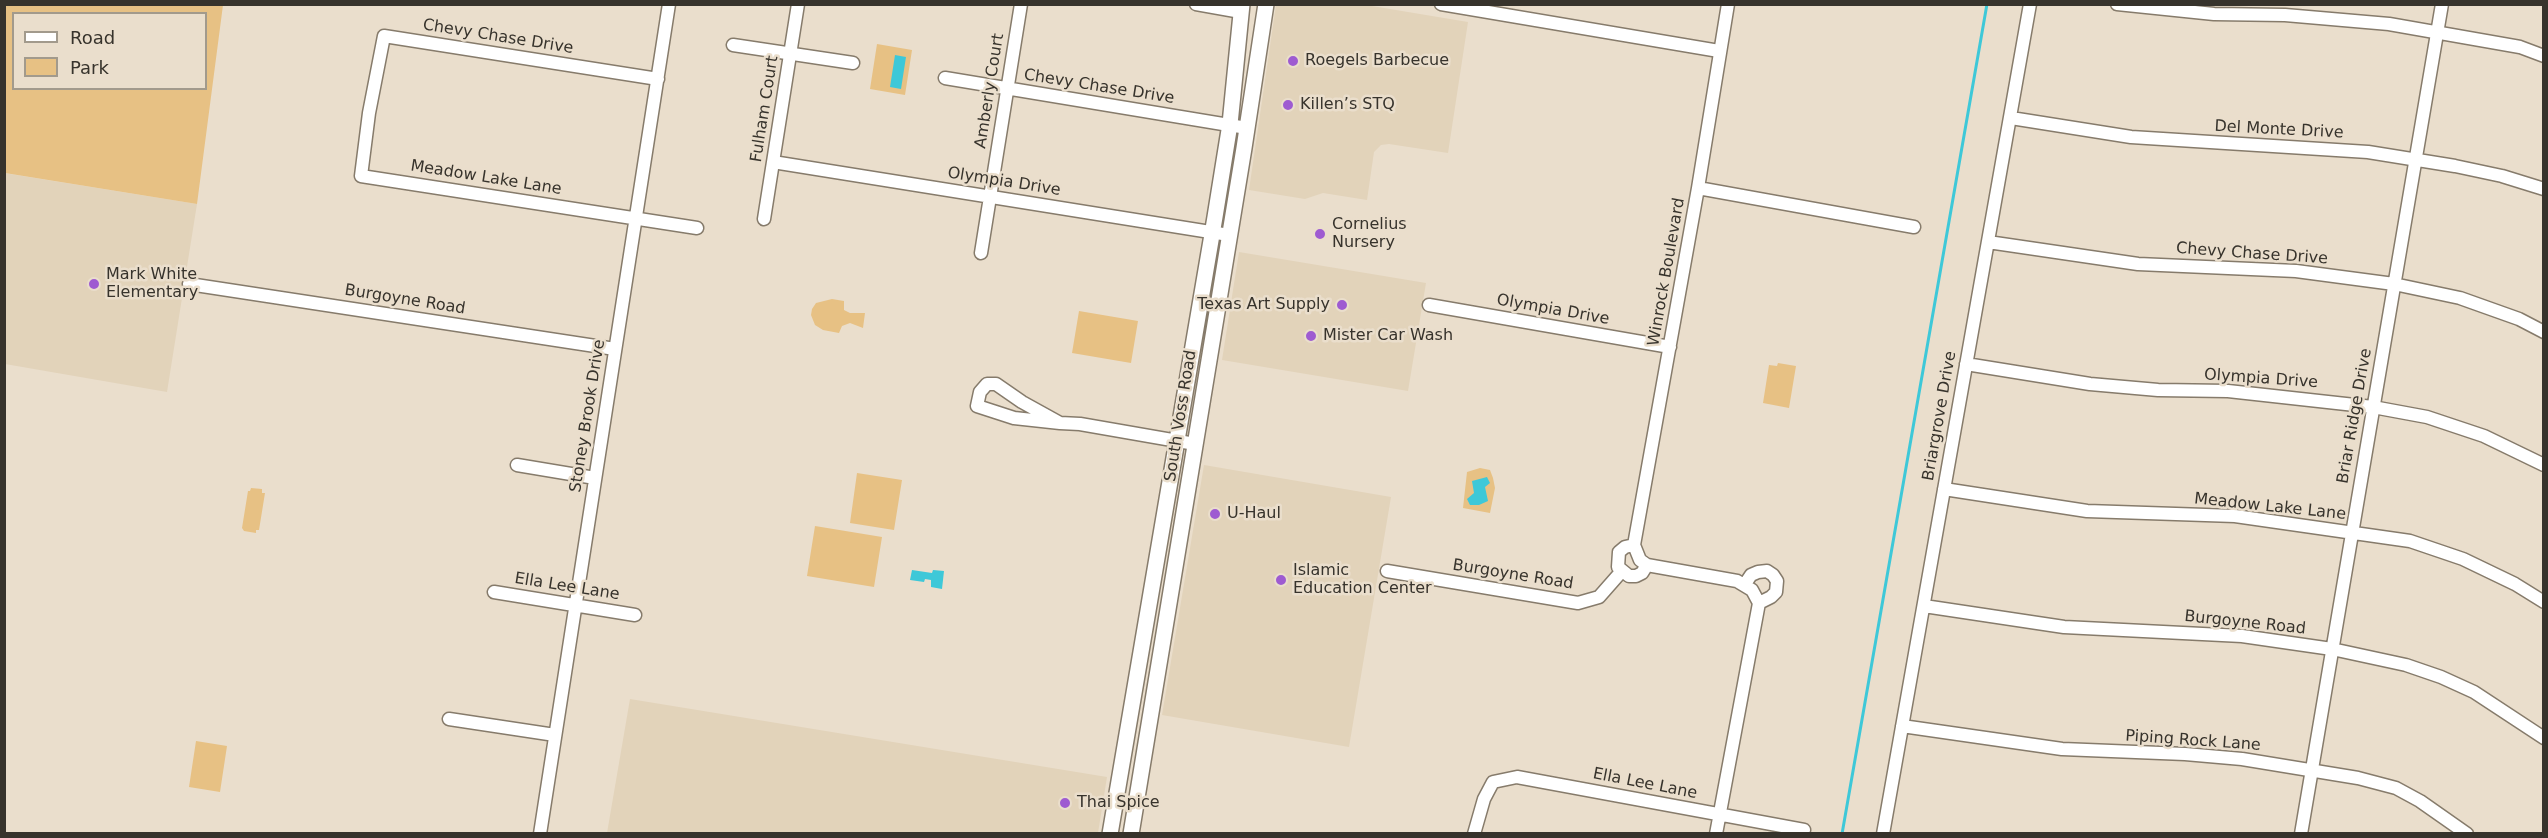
<!DOCTYPE html>
<html>
<head>
<meta charset="utf-8">
<style>
  body { margin:0 }
  #map { position:relative; width:2548px; height:838px; overflow:hidden; background:#eadecc; font-family:"DejaVu Sans",sans-serif }
  canvas { display:block }
  .frame { position:absolute; inset:0; border:6px solid #37332c; pointer-events:none }
  .legend { position:absolute; left:12px; top:12px; width:195px; height:78px; box-sizing:border-box; background:#eadecc; border:2px solid #a29a8c; margin:0; padding:8px 10px; list-style:none; font-size:18px; color:#37332c }
  .legend li { display:flex; align-items:center; gap:12px; height:30px }
  .legend b { width:30px; border:2px solid #a29a8c }
</style>
</head>
<body>
<div id="map">
<canvas width="2548" height="838"></canvas>
<div class="frame"></div>
<ul class="legend">
<li><b style="height:8px;background:#fff"></b>Road</li>
<li><b style="height:16px;background:#e7c184"></b>Park</li>
</ul>
</div>
<script>
const ctx = document.querySelector('canvas').getContext('2d');
ctx.lineJoin = 'round';
function paint(path, color) { ctx.fillStyle = color; ctx.fill(path, 'evenodd'); }
const shape = rows => new Path2D(rows.map(r => 'M' + r).join(''));
function strokePath(path, color, width, dash) { ctx.strokeStyle = color; ctx.lineWidth = width; ctx.lineCap = dash ? 'butt' : 'round'; ctx.setLineDash(dash || []); ctx.stroke(path); }
function label(font, color, halo, rows, align = 'center') {
  ctx.font = font + ' "DejaVu Sans",sans-serif'; ctx.lineWidth = 5; ctx.setLineDash([]); ctx.textBaseline = 'middle'; ctx.strokeStyle = halo; ctx.fillStyle = color; for (const [text, x, y, turn = 0] of rows) {
    ctx.save(); ctx.translate(x, y); ctx.rotate((+turn || 0) * Math.PI / 180); ctx.textAlign = isNaN(turn) ? turn : align; if (halo) ctx.strokeText(text, 0, 0); ctx.fillText(text, 0, 0); ctx.restore();
  }
}
paint(shape([
  [1276,5,1366,5,1468,22,1448,153,1389,144,1381,145,1374,152,1367,200,1323,193,1305,199,1249,190],
  [4,173,197,204,167,392,5,364],
  [1239,252,1426,283,1408,391,1222,360],
  [1204,465,1391,497,1349,747,1162,715],
  [630,699,1107,777,1098,833,607,833]
]), '#e2d3ba');
paint(shape([
  [4,5,223,5,197,204,5,173],
  [14,14,206,14,206,88,14,88],
  [877,44,912,50,905,95,870,89],
  [832,299,844,301,844,310,850,313,865,313,863,328,850,323,842,326,839,333,823,330,815,325,811,315,812,309,816,303],
  [1079,311,1138,321,1131,363,1072,353],
  [1778,363,1796,366,1789,408,1763,403,1769,365,1777,366],
  [1480,468,1490,470,1493,478,1495,488,1490,513,1463,508,1467,472],
  [857,473,902,480,894,530,850,523],
  [251,488,262,489,262,493,265,493,259,530,256,530,256,533,244,531,242,528,248,491,250,491],
  [815,526,882,537,874,587,807,576],
  [196,741,227,746,220,792,189,787]
]), '#e7c184');
paint(shape([
  [895,55,906,57,901,89,890,87],
  [1487,477,1490,483,1485,487,1488,501,1479,505,1470,505,1467,499,1474,493,1472,481],
  [912,570,932,573,933,570,944,571,942,589,931,587,931,580,925,579,924,582,910,580]
]), '#3ec8d8');
strokePath(shape([
  [1842,834,1987,4]
]), '#3ec8d8', 3);
const minor = shape([
  [1196,4,1241,12],
  [1441,4,1719,51],
  [2117,4,2214,14,2285,15,2389,24,2520,47,2544,56],
  [733,45,853,63],
  [945,78,1247,128],
  [658,79,384,36,369,113,361,176,697,228],
  [2011,118,2131,137,2368,152,2455,166,2502,176,2544,189],
  [773,162,1229,235],
  [1698,188,1914,227],
  [764,219,798,4],
  [1988,242,2138,264,2296,271,2394,284,2460,298,2519,319,2544,332],
  [981,253,1021,4],
  [189,284,615,349],
  [1429,305,1670,347],
  [1966,364,2090,384,2158,390,2228,391,2373,407,2427,417,2484,436,2544,465],
  [1060,423,1022,402,996,384,987,384,980,392,977,406,1014,418,1060,423,1080,424,1195,444],
  [517,465,595,478],
  [1944,489,2087,511,2235,516,2410,541,2463,559,2515,584,2544,602],
  [1634,545,1625,547,1619,552,1618,567,1629,576,1636,576,1642,573,1647,565],
  [1387,571,1578,603,1599,597,1621,572],
  [1745,584,1751,575,1758,572,1767,571,1773,575,1777,581,1776,592,1771,597,1759,603],
  [494,592,635,615],
  [1924,606,2064,627,2242,636,2332,649,2406,665,2441,677,2474,692,2544,738],
  [449,719,555,735],
  [1902,726,2062,749,2185,754,2242,759,2358,778,2396,788,2420,801,2467,834],
  [540,834,669,4],
  [1474,834,1484,799,1493,782,1517,777,1804,830],
  [1716,834,1759,603,1752,590,1737,581,1647,565,1640,560,1634,545,1698,188,1728,4],
  [1883,834,2030,4],
  [2301,834,2442,4]
]);
const major = shape([
  [1110,834,1215,217,1230,124,1242,4],
  [1131,834,1244,148,1266,4]
]);
strokePath(minor, '#867b6b', 15);
strokePath(major, '#867b6b', 18);
strokePath(minor, '#fff', 12);
strokePath(major, '#fff', 15);
for (const [x, y, r, color] of [
  [1293,61,6,"#9e5bd1"],
  [1288,105,6,"#9e5bd1"],
  [1320,234,6,"#9e5bd1"],
  [94,284,6,"#9e5bd1"],
  [1342,305,6,"#9e5bd1"],
  [1311,336,6,"#9e5bd1"],
  [1215,514,6,"#9e5bd1"],
  [1281,580,6,"#9e5bd1"],
  [1065,803,6,"#9e5bd1"]
]) { const dot = new Path2D(); dot.arc(x, y, r, 0, 2 * Math.PI); ctx.fillStyle = color; ctx.fill(dot); strokePath(dot, '#eadecc', 2); }
label('16px', '#37332c', '#eadecc', [
  ["Chevy Chase Drive",498,37,9],
  ["Chevy Chase Drive",1099,87,9],
  ["Amberly Court",990,91,-81],
  ["Fulham Court",765,109,-81],
  ["Del Monte Drive",2279,130,3],
  ["Meadow Lake Lane",486,178,9],
  ["Olympia Drive",1004,182,9],
  ["Chevy Chase Drive",2252,254,4],
  ["Winrock Boulevard",1667,272,-80],
  ["Burgoyne Road",405,300,9],
  ["Olympia Drive",1553,310,10],
  ["Olympia Drive",2261,379,4],
  ["Stoney Brook Drive",588,416,-81],
  ["South Voss Road",1181,416,-81],
  ["Briargrove Drive",1940,416,-80],
  ["Briar Ridge Drive",2355,416,-80],
  ["Meadow Lake Lane",2270,507,6],
  ["Burgoyne Road",1513,575,9],
  ["Ella Lee Lane",567,587,9],
  ["Burgoyne Road",2245,623,6],
  ["Piping Rock Lane",2193,741,4],
  ["Ella Lee Lane",1645,784,11]
]);
label('16px', '#37332c', '#eadecc', [
  ["Roegels Barbecue",1305,61],
  ["Killen’s STQ",1300,105],
  ["Cornelius",1332,225],
  ["Nursery",1332,243],
  ["Mark White",106,275],
  ["Elementary",106,293],
  ["Texas Art Supply",1330,305,"right"],
  ["Mister Car Wash",1323,336],
  ["U-Haul",1227,514],
  ["Islamic",1293,571],
  ["Education Center",1293,589],
  ["Thai Spice",1077,803]
], 'left');
</script>
</body>
</html>
